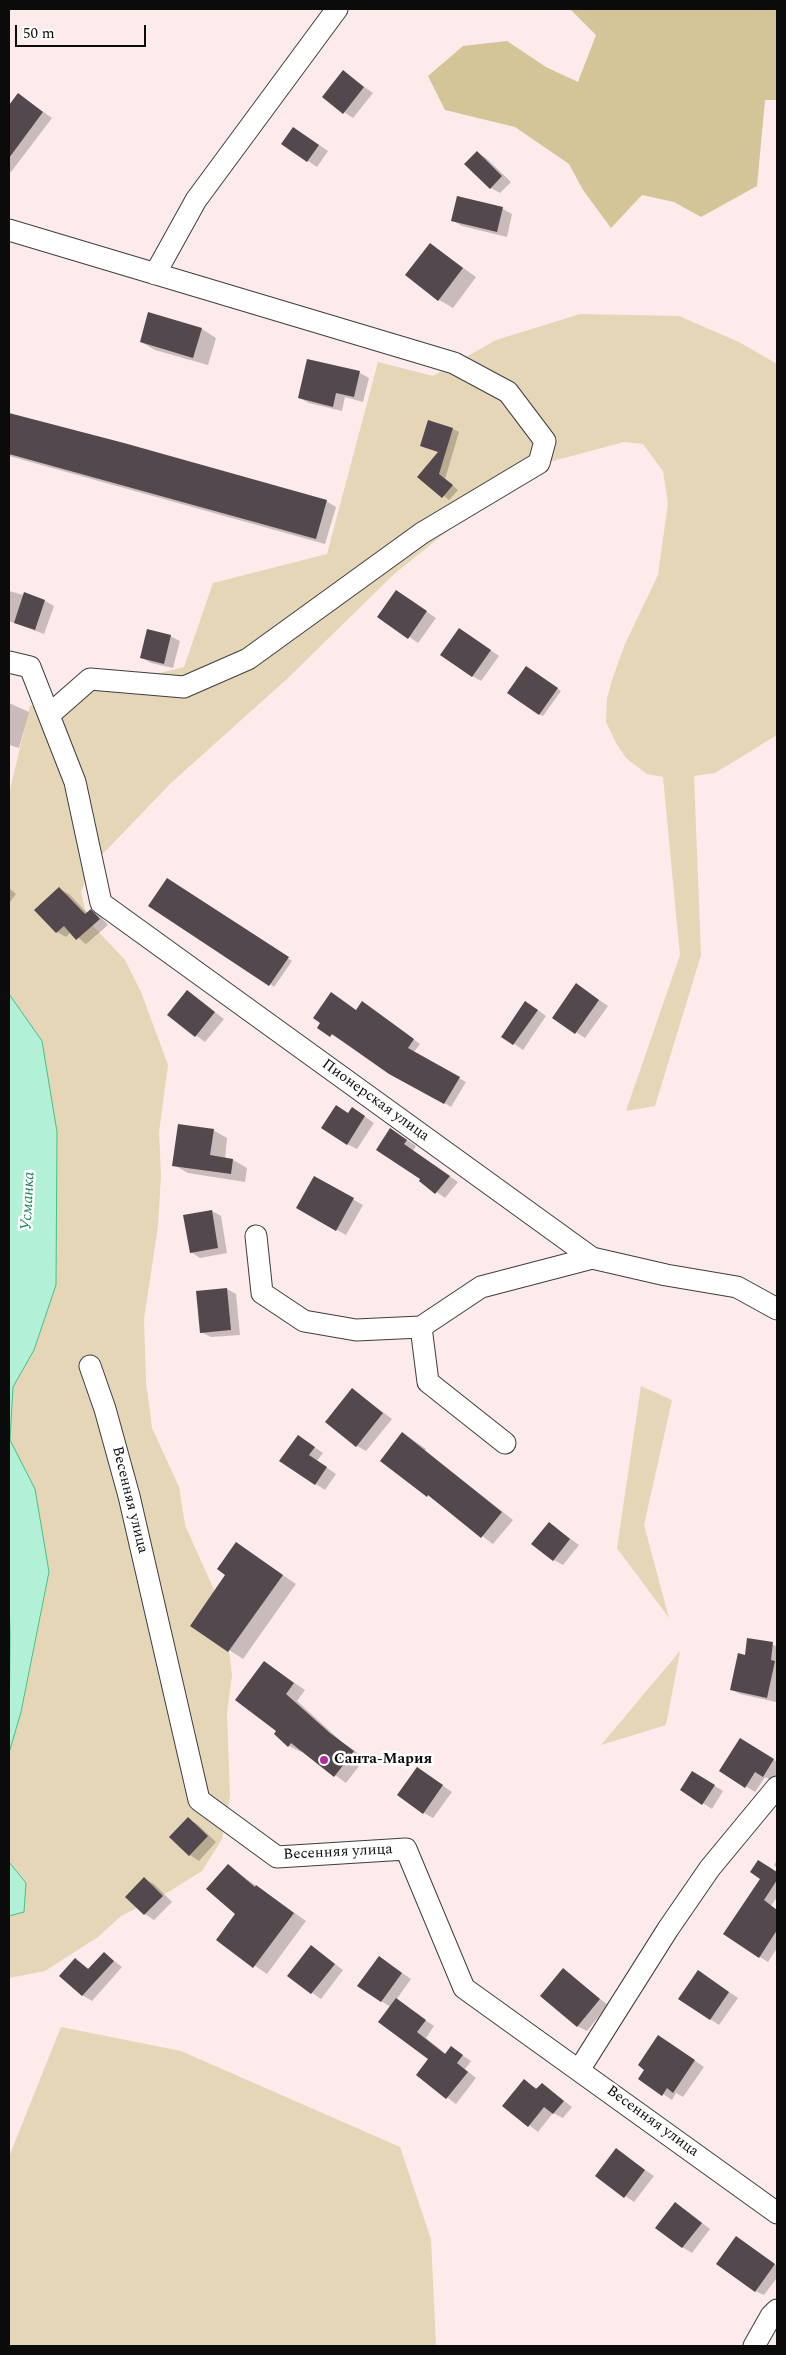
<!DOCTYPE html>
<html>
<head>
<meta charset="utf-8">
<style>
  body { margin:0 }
  #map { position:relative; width:786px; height:2355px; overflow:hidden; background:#fdeaea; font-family:Spectral,serif }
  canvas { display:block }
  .frame { position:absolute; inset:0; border:10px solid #0b0b0b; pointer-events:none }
  .scale { position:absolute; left:15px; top:25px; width:131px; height:22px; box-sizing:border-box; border:2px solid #0b0b0b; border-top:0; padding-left:6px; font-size:15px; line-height:18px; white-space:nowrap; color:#0b0b0b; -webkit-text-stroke:4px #fff; paint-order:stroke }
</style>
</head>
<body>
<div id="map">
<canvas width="786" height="2355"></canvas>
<div class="frame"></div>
<div class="scale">50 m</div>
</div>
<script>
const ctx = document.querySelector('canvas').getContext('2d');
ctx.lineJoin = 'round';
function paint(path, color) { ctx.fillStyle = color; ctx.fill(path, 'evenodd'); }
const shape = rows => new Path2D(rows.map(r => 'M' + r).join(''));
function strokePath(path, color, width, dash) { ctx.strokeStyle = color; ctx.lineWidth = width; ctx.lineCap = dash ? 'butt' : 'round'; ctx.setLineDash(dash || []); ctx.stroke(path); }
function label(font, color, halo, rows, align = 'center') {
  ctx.font = font + ' Spectral,serif'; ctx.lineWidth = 5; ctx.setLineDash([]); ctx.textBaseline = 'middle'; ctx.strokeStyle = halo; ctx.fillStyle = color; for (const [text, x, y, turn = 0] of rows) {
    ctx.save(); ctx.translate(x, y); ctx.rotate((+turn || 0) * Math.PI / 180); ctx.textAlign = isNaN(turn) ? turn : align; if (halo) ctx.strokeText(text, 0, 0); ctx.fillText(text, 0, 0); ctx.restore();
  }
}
paint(shape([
  [580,314,679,316,739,342,777,364,777,735,715,773,694,776,701,955,655,1106,626,1111,680,955,663,777,647,774,626,758,616,743,606,722,607,698,613,677,625,644,658,575,668,503,663,471,643,444,624,442,553,461,472,511,393,575,288,678,171,783,96,861,88,874,81,892,85,909,94,927,125,960,141,992,168,1065,159,1132,161,1175,158,1226,144,1319,146,1382,152,1428,179,1487,185,1525,214,1590,226,1627,232,1675,227,1713,230,1796,222,1839,202,1871,170,1891,121,1916,98,1937,45,1971,9,1978,9,794,30,706,184,667,213,583,327,554,378,362,433,376,496,340],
  [641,1386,672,1400,644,1525,669,1618,617,1548],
  [680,1651,666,1725,601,1745],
  [61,2027,181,2051,400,2147,431,2239,436,2346,9,2346,9,2157]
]), '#e5d6b7');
paint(shape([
  [570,9,777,9,777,100,765,100,757,186,701,217,674,202,642,195,611,228,583,190,569,164,515,127,445,110,428,76,463,46,507,41,546,67,578,82,596,35]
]), '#d4c598');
const water = shape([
  [9,994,42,1041,57,1132,56,1285,34,1350,13,1387,10,1440,35,1489,49,1572,21,1712,9,1753,10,1635,9,1597,9,994],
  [9,1862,26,1883,24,1912,9,1916,9,1862]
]);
paint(water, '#b3f1d6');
strokePath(water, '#40c28e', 1);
paint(shape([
  [343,72,373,93,353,118,344,112],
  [18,94,52,118,11,172,9,171,9,107],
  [303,134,328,151,317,167,283,144],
  [477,153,486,158,511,182,500,193,491,188],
  [458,198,503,209,512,214,507,237,462,226,452,220],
  [430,244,476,277,453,308,439,300],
  [202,329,216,338,208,365,155,350,141,342],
  [308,360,360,373,369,378,363,402,345,397,342,411,309,403,299,398],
  [9,414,326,501,336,507,325,544,9,456],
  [453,429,459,432,445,479,458,490,449,500,419,477,439,452,421,445],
  [9,591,45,601,54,606,44,634,9,621],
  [405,597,436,618,418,643,379,616],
  [469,635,499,656,481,681,472,676],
  [170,636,180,641,173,668,151,663,141,657],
  [531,670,561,691,543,716,539,714],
  [9,703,29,712,19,748,9,745],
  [171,882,292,961,274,987,270,984],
  [9,888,16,894,9,903],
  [59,889,69,894,87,913,91,910,100,916,108,925,86,944,71,932,66,937,57,932],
  [585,990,608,1006,585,1038,553,1017],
  [188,992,224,1019,205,1042,169,1015],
  [369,1007,420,1044,414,1052,466,1082,451,1107,319,1027],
  [535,1008,546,1016,523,1050,503,1036],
  [349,1114,361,1114,374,1123,357,1149,347,1144],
  [391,1129,416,1146,413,1151,458,1182,445,1198,421,1181,422,1179],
  [213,1130,227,1138,225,1159,233,1160,247,1168,245,1182,188,1173,174,1165],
  [315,1178,363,1205,346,1235,298,1208],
  [212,1211,221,1216,227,1253,200,1258,191,1252],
  [227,1289,236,1294,240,1335,211,1337,201,1332],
  [352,1389,392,1419,366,1451,357,1446],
  [403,1433,426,1449,425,1451,513,1520,493,1544,382,1461],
  [307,1442,323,1453,317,1461,336,1474,325,1490,281,1461],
  [549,1523,579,1545,563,1565,554,1560],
  [237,1544,296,1584,243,1659,192,1626,227,1575],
  [748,1640,777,1646,776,1702,740,1694,732,1690,746,1656],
  [264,1662,305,1690,297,1701,342,1742,365,1758,346,1783,302,1751,301,1752,289,1746,278,1731],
  [750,1745,777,1762,777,1774,773,1781,765,1777,755,1792,721,1771],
  [426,1774,452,1792,433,1818,424,1813],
  [702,1778,723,1791,712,1809,682,1790],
  [188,1819,197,1824,216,1842,199,1861,190,1855],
  [777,1860,777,1868,774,1865],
  [228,1866,306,1921,267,1974,217,1940,237,1914],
  [767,1866,777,1873,777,1897,771,1906,777,1910,777,1948,768,1962,760,1957,762,1878],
  [144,1879,154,1884,172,1902,154,1920,145,1914,127,1897],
  [312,1947,343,1970,321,1999,289,1976],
  [104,1953,122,1967,92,2001,82,1995,76,1960,89,1969],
  [388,1963,411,1979,396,2000,434,2026,426,2038,446,2054,451,2048,471,2061,465,2069,476,2078,456,2104,417,2075,430,2059,391,2007,381,2001],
  [563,1970,608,2005,587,2031,577,2026],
  [707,1977,738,1998,719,2025,710,2019],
  [668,2042,704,2067,683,2097,676,2093,672,2100,663,2094,646,2070],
  [524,2081,538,2089,542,2084,572,2107,563,2118,553,2113,538,2132,504,2106],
  [616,2150,654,2176,634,2202,596,2176],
  [684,2209,710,2229,692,2253,682,2247],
  [745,2243,777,2266,777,2278,764,2295,755,2291]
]), '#0003');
paint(shape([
  [343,70,364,87,343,114,322,97],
  [18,93,43,112,9,158,9,105],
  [293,127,319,145,307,162,281,144],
  [477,151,502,176,490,189,464,164],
  [457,196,503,207,497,232,451,221],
  [430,243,463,268,438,301,405,275],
  [148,312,202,328,193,358,140,342],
  [307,359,360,371,354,397,336,393,333,407,298,398],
  [9,413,124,443,327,500,316,539,9,454],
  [428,420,453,428,439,474,453,485,442,498,417,477,438,452,420,446],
  [396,590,427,611,408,639,377,617],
  [24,592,45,600,35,630,14,623],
  [459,628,491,650,472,677,440,655],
  [147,629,171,635,164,664,140,658],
  [526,666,558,688,539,715,507,693],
  [167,878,289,957,269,986,148,906],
  [59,887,85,914,91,909,100,919,76,940,64,926,56,933,34,910],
  [576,983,599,1000,575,1034,552,1018],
  [187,990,215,1012,195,1037,167,1015],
  [331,992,356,1010,362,1001,414,1039,408,1048,460,1077,444,1104,389,1074,332,1034,330,1037,317,1028,320,1023,313,1018],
  [525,1001,538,1010,513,1045,501,1037],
  [336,1105,348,1113,352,1107,365,1116,347,1145,321,1128],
  [178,1124,214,1129,210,1155,233,1159,231,1174,172,1166],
  [390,1128,407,1140,404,1144,450,1176,435,1194,419,1181,420,1179,376,1150],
  [314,1176,354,1198,336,1231,296,1208],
  [212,1210,218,1248,190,1253,183,1215],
  [227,1288,231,1330,200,1333,196,1291],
  [352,1388,383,1413,356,1447,325,1422],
  [402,1432,502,1512,481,1538,428,1495,427,1497,380,1461],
  [298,1435,315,1447,309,1455,327,1467,315,1485,279,1461],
  [549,1522,570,1539,553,1561,531,1544],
  [236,1542,283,1575,228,1652,190,1626,225,1575,217,1569],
  [747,1638,773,1642,771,1660,775,1661,767,1698,730,1690,738,1653,745,1655],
  [264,1661,294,1683,286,1694,330,1733,354,1751,334,1777,291,1743,288,1747,274,1734,276,1731,235,1700],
  [740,1738,774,1759,763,1777,755,1772,745,1788,719,1771],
  [417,1767,443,1785,423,1814,397,1795],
  [692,1771,715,1785,702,1805,680,1790],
  [188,1817,208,1836,189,1856,169,1837],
  [758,1860,777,1872,777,1880,764,1900,777,1910,777,1930,759,1958,723,1934,760,1879,750,1872],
  [228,1864,255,1887,256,1885,294,1913,253,1968,216,1940,235,1914,206,1889],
  [144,1877,163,1896,144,1915,125,1897],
  [311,1945,335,1964,311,1994,287,1976],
  [104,1952,114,1961,82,1996,59,1976,75,1958,88,1969],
  [379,1956,402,1973,381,2002,357,1986],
  [563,1968,600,1999,577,2027,540,1996],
  [698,1970,729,1992,710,2020,678,1999],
  [396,1998,426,2020,417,2032,445,2054,451,2046,463,2055,457,2063,468,2072,446,2099,416,2075,428,2059,378,2022],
  [658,2035,695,2060,673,2093,667,2088,662,2096,638,2079,644,2070,638,2065],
  [524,2079,536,2089,542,2083,564,2101,553,2114,544,2107,528,2127,502,2106],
  [616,2148,645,2170,624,2198,595,2176],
  [675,2202,702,2223,682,2248,655,2228],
  [736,2236,775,2264,755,2292,716,2264]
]), '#53484d');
const minor = shape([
  [9,230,454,363,508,392,545,441,539,463,422,533,248,659,184,687,90,679,49,715],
  [155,274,196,200,337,9],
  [9,662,30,667,75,782,101,903,592,1258,666,1275,737,1287,777,1309],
  [256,1236,262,1293,304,1321,356,1330,421,1327,481,1287,592,1258],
  [421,1327,428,1382,505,1443],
  [90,1366,105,1409,129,1496,199,1800,277,1857,406,1849,464,1988,777,2213],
  [579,2070,668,1929,710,1868,777,1787],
  [754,2346,771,2316,777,2310]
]);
strokePath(minor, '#3e3e3e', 23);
strokePath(minor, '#fff', 21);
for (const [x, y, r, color] of [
  [324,1760,5,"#b02e9c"]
]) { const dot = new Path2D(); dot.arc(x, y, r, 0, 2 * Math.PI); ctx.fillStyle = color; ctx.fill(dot); strokePath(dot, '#fff', 2); }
label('15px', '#0b0b0b', '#fff', [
  ["Пионерская улица",375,1101,36],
  ["Весенняя улица",129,1500,76],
  ["Весенняя улица",338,1853,-3],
  ["Весенняя улица",652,2122,36]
]);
label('bold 15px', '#0b0b0b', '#fff', [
  ["Санта-Мария",334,1760]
], 'left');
label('italic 16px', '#1e855f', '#fff', [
  ["Усманка",29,1201,-87]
]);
</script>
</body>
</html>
